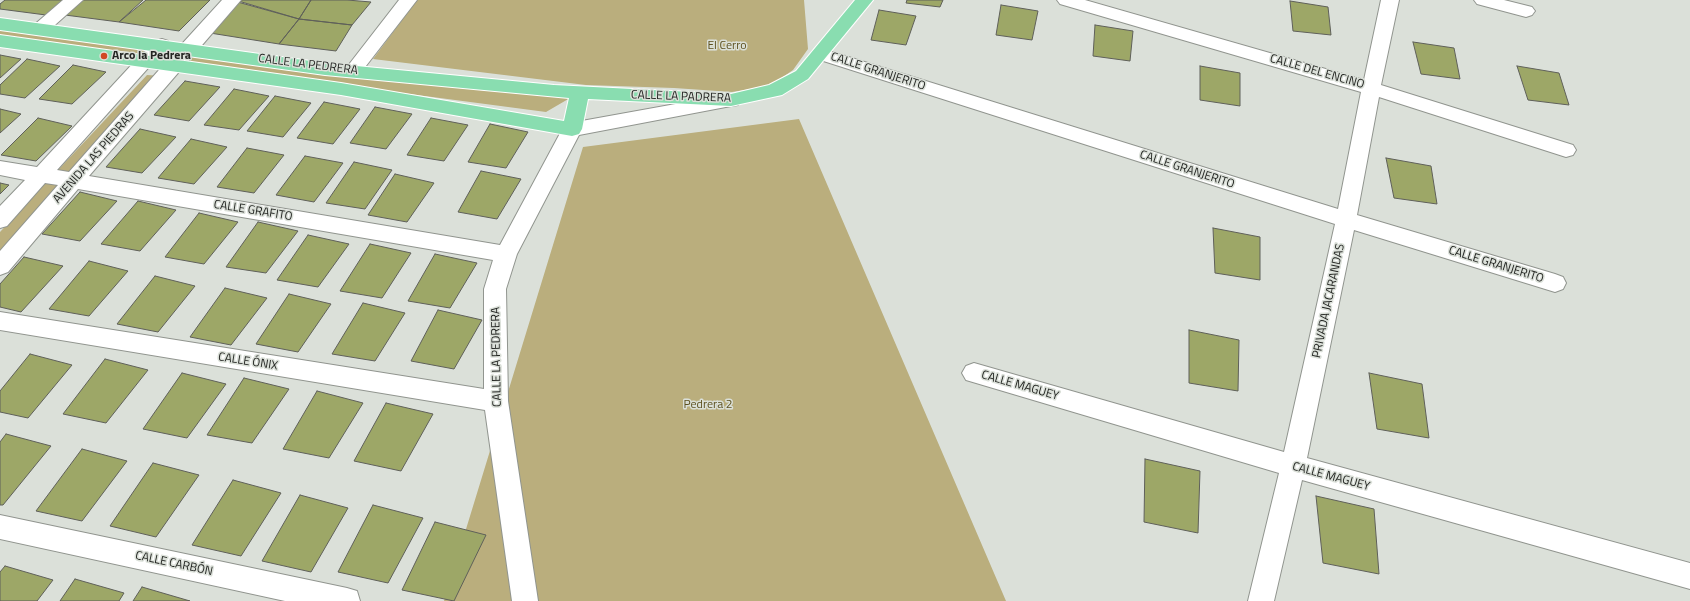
<!DOCTYPE html>
<html>
<head>
<meta charset="utf-8">
<style>
  body { margin:0 }
  canvas { display:block; background:#dbe0d9 }
</style>
</head>
<body>
<canvas width="1690" height="601"></canvas>
<script>
const ctx = document.querySelector('canvas').getContext('2d');
ctx.lineJoin = 'round';
function paint(path, color) { ctx.fillStyle = color; ctx.fill(path, 'evenodd'); }
const shape = rows => new Path2D(rows.map(r => 'M' + r).join(''));
function strokePath(path, color, width, dash) { ctx.strokeStyle = color; ctx.lineWidth = width; ctx.lineCap = dash ? 'butt' : 'round'; ctx.setLineDash(dash || []); ctx.stroke(path); }
function label(font, color, halo, rows, align = 'center') {
  ctx.font = font + ' "Titillium Web",sans-serif'; ctx.lineWidth = 3; ctx.setLineDash([]); ctx.textBaseline = 'middle'; ctx.strokeStyle = halo; ctx.fillStyle = color; for (const [text, x, y, turn = 0] of rows) {
    ctx.save(); ctx.translate(x, y); ctx.rotate((+turn || 0) * Math.PI / 180); ctx.textAlign = isNaN(turn) ? turn : align; if (halo) ctx.strokeText(text, 0, 0); ctx.fillText(text, 0, 0); ctx.restore();
  }
}
paint(shape([
  [417,0,804,0,808,49,793,70,770,86,732,92,674,88,586,85,373,59],
  [0,25,570,98,546,112,0,40],
  [147,75,162,76,0,258,0,232],
  [799,119,1006,601,444,601,583,147]
]), '#baae7d');
const building = shape([
  [5,0,63,0,46,15,0,9,0,4,5,0],
  [83,0,143,0,119,22,65,15,83,0],
  [146,0,210,0,179,31,119,22,146,0],
  [235,0,311,0,299,19,235,0],
  [311,0,347,0,371,2,352,25,299,19,311,0],
  [907,0,943,0,940,7,906,3,907,0],
  [234,1,299,19,279,44,210,33,234,1],
  [1290,1,1328,7,1331,35,1293,31,1290,1],
  [1001,5,1038,11,1032,40,996,35,1001,5],
  [879,10,916,16,906,45,871,40,879,10],
  [299,19,352,25,336,51,279,44,299,19],
  [1095,25,1133,31,1130,61,1093,56,1095,25],
  [1413,42,1454,48,1460,79,1421,74,1413,42],
  [0,55,21,59,0,78,0,55],
  [27,59,60,66,25,98,0,94,0,85,27,59],
  [73,65,106,72,72,104,39,99,73,65],
  [1200,66,1240,73,1240,106,1200,100,1200,66],
  [1517,66,1559,73,1569,105,1528,100,1517,66],
  [185,81,220,87,189,121,154,115,185,81],
  [234,89,269,96,239,130,204,125,234,89],
  [275,96,311,103,283,137,247,131,275,96],
  [324,102,360,109,333,144,297,138,324,102],
  [375,107,412,114,386,149,350,143,375,107],
  [0,109,21,114,0,133,0,109],
  [38,118,72,126,36,161,1,155,38,118],
  [431,118,468,125,444,161,407,155,431,118],
  [490,124,528,132,506,168,468,162,490,124],
  [140,129,176,137,142,173,106,167,140,129],
  [191,139,227,147,194,184,158,178,191,139],
  [247,148,284,155,254,193,217,187,247,148],
  [305,156,343,163,314,202,276,195,305,156],
  [1386,158,1431,166,1437,204,1394,198,1386,158],
  [354,162,392,170,365,209,326,203,354,162],
  [481,171,521,179,497,219,458,212,481,171],
  [395,174,434,183,407,222,368,215,395,174],
  [0,183,9,185,0,194,0,183],
  [80,192,117,201,80,241,42,234,80,192],
  [138,201,176,210,140,251,101,244,138,201],
  [199,213,238,222,204,264,165,257,199,213],
  [258,222,298,231,266,273,226,267,258,222],
  [1213,228,1260,237,1260,280,1215,273,1213,228],
  [308,235,349,244,318,287,277,280,308,235],
  [370,244,411,253,382,298,340,291,370,244],
  [435,254,477,263,450,308,408,301,435,254],
  [24,257,63,266,21,312,0,307,0,284,24,257],
  [89,261,128,271,89,316,49,309,89,261],
  [155,276,195,286,158,332,117,324,155,276],
  [225,288,267,298,231,345,190,337,225,288],
  [289,294,331,304,298,352,256,344,289,294],
  [363,303,405,313,375,361,332,354,363,303],
  [438,310,482,320,454,369,411,361,438,310],
  [1189,330,1239,340,1238,391,1189,383,1189,330],
  [30,354,72,365,28,418,0,412,0,391,30,354],
  [105,359,148,370,106,423,63,414,105,359],
  [182,373,226,384,187,438,143,429,182,373],
  [1369,373,1422,384,1429,438,1377,429,1369,373],
  [244,378,289,389,252,443,207,435,244,378],
  [317,391,363,403,329,458,283,449,317,391],
  [386,403,433,414,401,471,354,461,386,403],
  [6,434,51,446,3,505,0,505,0,442,6,434],
  [82,449,127,461,82,521,36,511,82,449],
  [1145,459,1200,471,1198,533,1144,522,1145,459],
  [153,463,199,475,156,537,110,526,153,463],
  [233,480,281,493,241,556,192,545,233,480],
  [300,495,348,508,311,572,262,561,300,495],
  [1316,496,1374,509,1379,574,1323,563,1316,496],
  [373,505,423,518,388,583,338,572,373,505],
  [435,522,486,535,454,601,402,590,435,522],
  [5,566,53,580,37,601,0,601,0,572,5,566],
  [75,579,124,593,119,601,60,601,75,579],
  [142,587,190,601,133,601,142,587]
]);
paint(building, '#9da767');
strokePath(building, '#5f605a', 1);
const minor = shape([
  [63,0,83,0,46,33,40,35,34,33,31,29,34,25,63,0],
  [222,0,241,0,89,176,500,245,565,124,731,94,738,95,740,100,738,105,731,106,579,135,517,254,506,289,508,401,538,601,512,601,485,410,0,330,0,312,484,389,484,289,493,260,78,189,8,272,0,275,0,251,58,185,45,183,7,226,0,228,0,206,25,180,0,175,0,161,37,167,137,59,156,41,162,39,168,41,171,45,168,49,149,67,57,170,69,172,181,45,222,0],
  [399,0,417,0,359,75,353,77,347,75,344,71,347,67,399,0],
  [1057,0,1085,0,1364,80,1381,0,1399,0,1381,85,1573,145,1576,150,1573,155,1566,157,1379,97,1357,215,1555,274,1563,277,1566,283,1563,289,1555,292,1354,230,1307,458,1690,563,1690,589,1302,480,1274,601,1248,601,1279,473,966,380,962,373,966,366,974,363,1284,452,1335,224,814,58,811,54,814,50,820,48,826,50,1338,209,1361,92,1060,4,1057,0],
  [1474,0,1504,0,1532,7,1535,11,1532,15,1526,17,1477,4,1474,0],
  [0,515,347,588,357,591,360,601,285,601,0,539,0,515]
]);
const major = shape([
  [855,0,873,0,808,79,782,95,731,106,588,99,582,129,579,134,572,136,341,95,0,47,0,35,341,83,564,121,569,98,325,75,0,30,0,18,325,63,554,85,731,94,769,85,796,71,855,0]
]);
strokePath(minor, '#91958f', 2);
strokePath(major, '#fff', 2);
paint(minor, '#fff');
paint(major, '#89ddb0');
for (const [x, y, r, color] of [
  [104,56,4,"#d14823"]
]) { const dot = new Path2D(); dot.arc(x, y, r, 0, 2 * Math.PI); ctx.fillStyle = color; ctx.fill(dot); strokePath(dot, '#dbe0d9', 1.5); }
label('12px', '#5c501e', '#dbe0d9', [
  ["El Cerro",727,46],
  ["Pedrera 2",708,405]
]);
label('bold 12px', '#232522', '#dbe0d9', [
  ["Arco la Pedrera",112,56]
], 'left');
label('12px', '#232522', '#dbe0d9', [
  ["CALLE LA PEDRERA",308,65,7],
  ["CALLE GRANJERITO",878,72,18],
  ["CALLE DEL ENCINO",1317,72,16],
  ["CALLE LA PADRERA",681,97,2],
  ["AVENIDA LAS PIEDRAS",94,158,-49],
  ["CALLE GRANJERITO",1187,170,18],
  ["CALLE GRAFITO",253,211,9],
  ["CALLE GRANJERITO",1496,265,17],
  ["PRIVADA JACARANDAS",1329,301,-78],
  ["CALLE LA PEDRERA",497,357,-91],
  ["CALLE ÓNIX",248,362,9],
  ["CALLE MAGUEY",1020,386,16],
  ["CALLE MAGUEY",1331,477,15],
  ["CALLE CARBÓN",174,564,12]
]);
</script>
</body>
</html>
